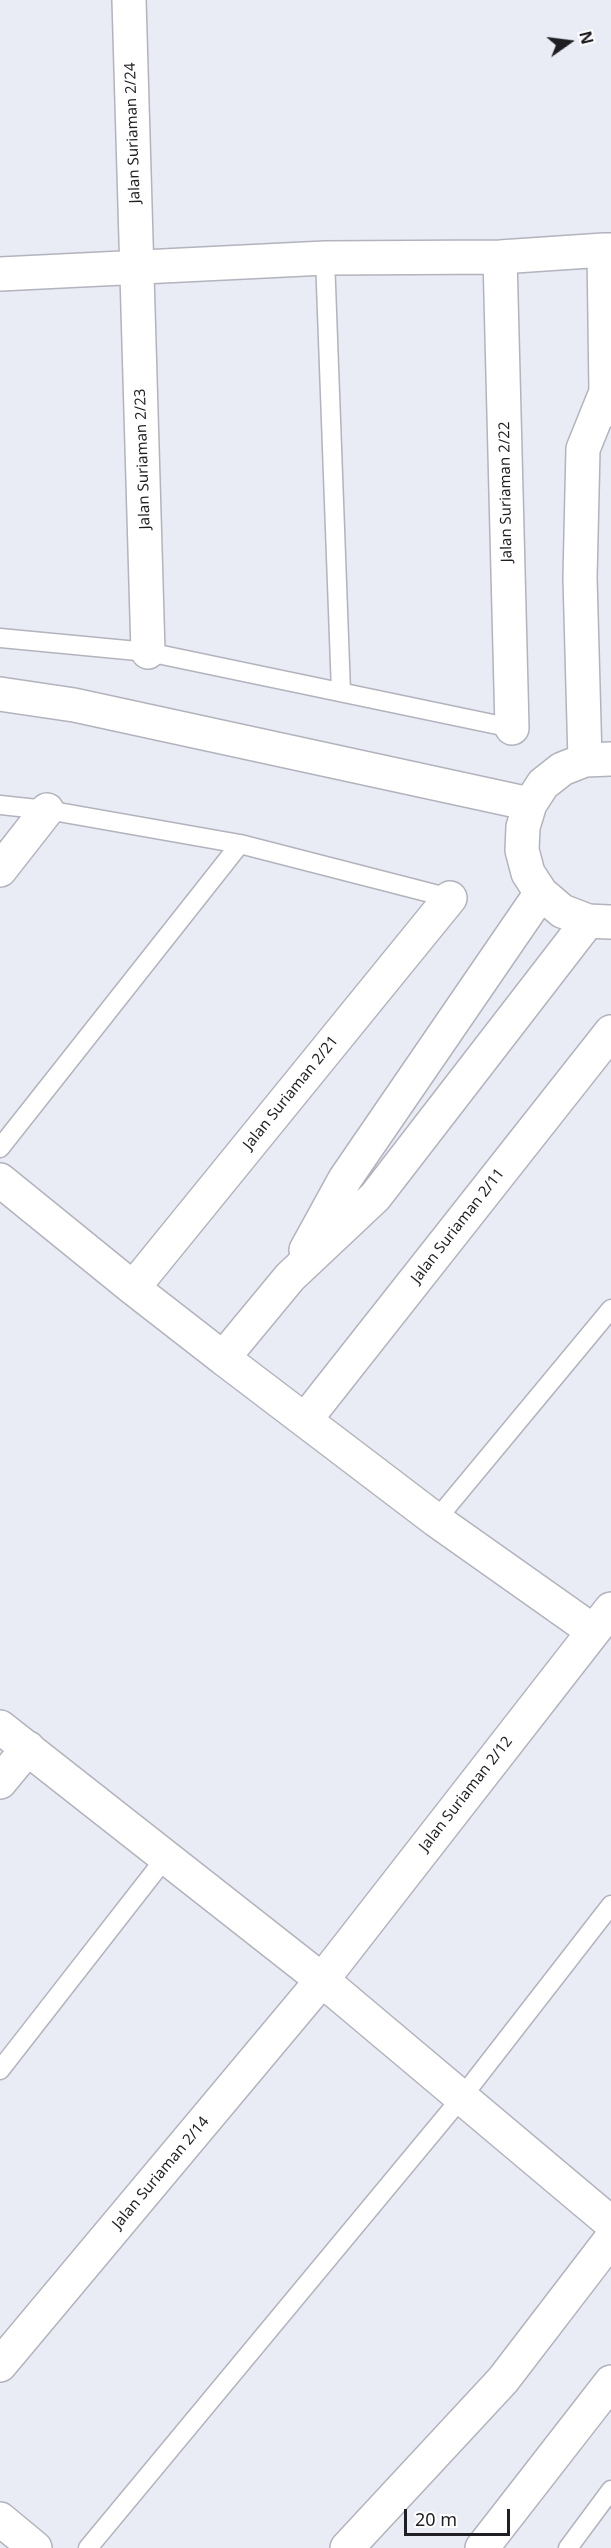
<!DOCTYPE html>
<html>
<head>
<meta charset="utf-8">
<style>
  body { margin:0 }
  #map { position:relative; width:611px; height:2548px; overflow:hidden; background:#e9ebf5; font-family:"Noto Sans",sans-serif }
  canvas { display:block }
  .north { position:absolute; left:539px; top:12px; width:60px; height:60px; -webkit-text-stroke:4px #fff; paint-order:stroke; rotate:76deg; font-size:16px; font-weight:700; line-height:24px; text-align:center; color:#1f1f23 }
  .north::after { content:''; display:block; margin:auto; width:21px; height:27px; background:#1f1f23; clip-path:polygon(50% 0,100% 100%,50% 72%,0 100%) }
  .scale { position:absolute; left:404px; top:2509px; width:106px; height:27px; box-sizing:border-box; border:3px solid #1f1f23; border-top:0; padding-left:8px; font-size:18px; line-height:21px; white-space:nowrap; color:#1f1f23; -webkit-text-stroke:4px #fff; paint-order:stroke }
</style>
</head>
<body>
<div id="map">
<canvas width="611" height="2548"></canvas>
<div class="north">N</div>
<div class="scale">20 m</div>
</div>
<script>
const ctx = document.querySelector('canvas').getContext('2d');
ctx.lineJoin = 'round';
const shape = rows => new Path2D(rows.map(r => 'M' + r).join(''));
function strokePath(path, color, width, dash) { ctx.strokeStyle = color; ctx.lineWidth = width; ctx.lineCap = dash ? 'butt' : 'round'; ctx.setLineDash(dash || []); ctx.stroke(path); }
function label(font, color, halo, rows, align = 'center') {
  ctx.font = font + ' "Noto Sans",sans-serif'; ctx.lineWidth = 5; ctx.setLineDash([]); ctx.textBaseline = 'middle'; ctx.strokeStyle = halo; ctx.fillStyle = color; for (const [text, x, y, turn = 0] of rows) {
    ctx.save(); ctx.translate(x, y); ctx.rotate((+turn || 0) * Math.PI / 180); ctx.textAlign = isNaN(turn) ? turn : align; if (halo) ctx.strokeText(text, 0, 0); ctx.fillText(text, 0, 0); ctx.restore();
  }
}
const service = shape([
  [325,258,341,692],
  [0,638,148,652,512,728],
  [0,805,47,810,240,844,450,898],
  [0,1148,240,844],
  [436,1520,611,1309],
  [0,2070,166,1857],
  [88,2548,462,2097,611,1905],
  [568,2548,611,2490]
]);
const minor = shape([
  [129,0,148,652],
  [611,250,604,250,606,392,611,410],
  [500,257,512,728],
  [0,274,325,258,500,257,604,250],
  [0,694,74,705,530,804],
  [585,760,580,578,583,449,606,392],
  [0,870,47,810],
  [588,921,375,1197,290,1277,223,1358,436,1520,593,1631],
  [609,922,588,921,562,911,541,893,528,873,522,850,523,827,530,804,543,784,562,769,585,760,611,759],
  [0,1180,133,1288,223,1358],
  [306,1250,345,1179,541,893],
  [133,1288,450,898],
  [305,1420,611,1032],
  [0,1727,322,1980,611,2223],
  [0,1782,28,1748],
  [0,2365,322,1980,611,1609],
  [0,2519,35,2548],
  [347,2548,503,2380,611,2239],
  [482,2548,611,2382]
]);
strokePath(service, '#b2b3bd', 21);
strokePath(minor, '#b2b3bd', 36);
strokePath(service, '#fff', 18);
strokePath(minor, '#fff', 33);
label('15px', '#1f1f23', '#fff', [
  ["Jalan Suriaman 2/24",133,133,-92],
  ["Jalan Suriaman 2/23",143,459,-92],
  ["Jalan Suriaman 2/22",506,492,-91],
  ["Jalan Suriaman 2/21",291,1093,-51],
  ["Jalan Suriaman 2/11",458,1226,-52],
  ["Jalan Suriaman 2/12",466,1794,-52],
  ["Jalan Suriaman 2/14",161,2173,-50]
]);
</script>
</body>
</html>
